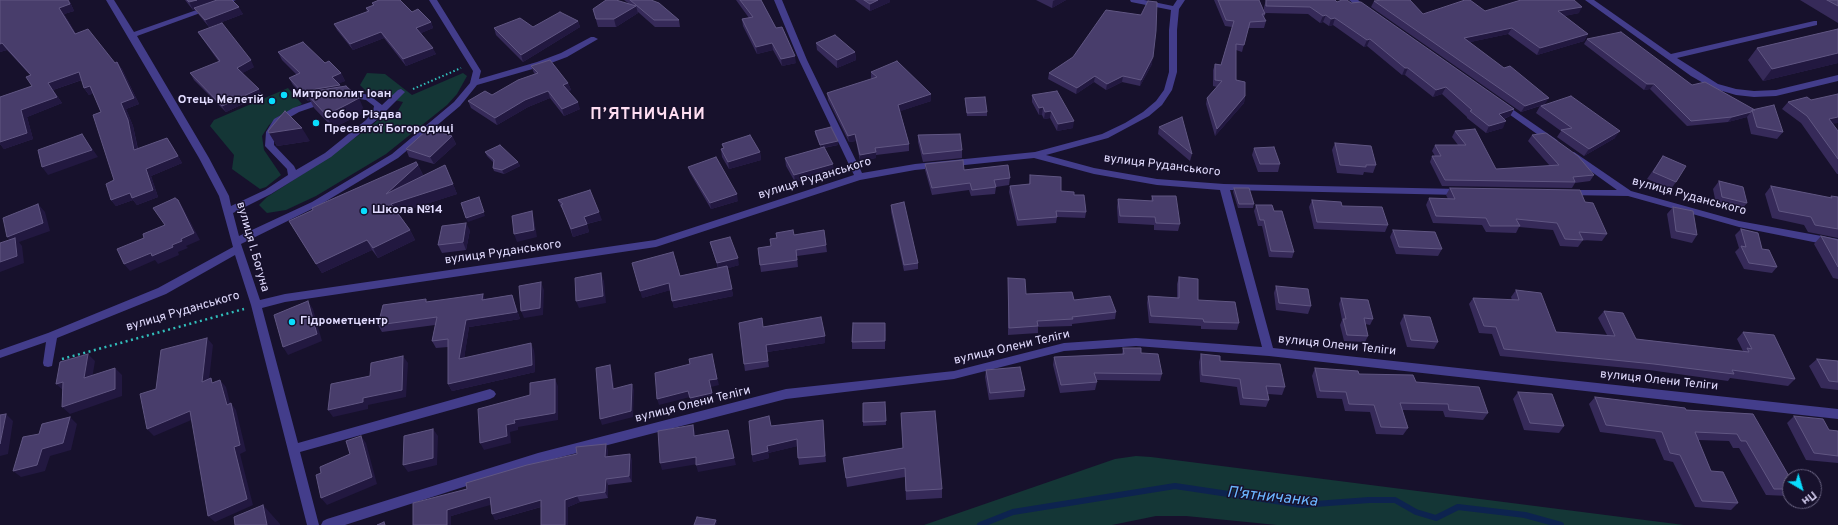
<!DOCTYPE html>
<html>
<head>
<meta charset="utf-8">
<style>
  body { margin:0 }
  #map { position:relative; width:1838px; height:525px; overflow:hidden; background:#17112c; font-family:Overpass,sans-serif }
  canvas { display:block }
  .north { position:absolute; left:1782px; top:469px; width:40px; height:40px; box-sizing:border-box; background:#17112c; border:1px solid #686280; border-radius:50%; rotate:142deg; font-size:11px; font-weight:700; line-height:16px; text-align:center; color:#e2dcff }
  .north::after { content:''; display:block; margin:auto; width:14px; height:18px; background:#09ddfe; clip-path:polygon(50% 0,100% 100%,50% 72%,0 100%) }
</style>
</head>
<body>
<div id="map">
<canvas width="1838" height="525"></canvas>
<div class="north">Пн</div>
</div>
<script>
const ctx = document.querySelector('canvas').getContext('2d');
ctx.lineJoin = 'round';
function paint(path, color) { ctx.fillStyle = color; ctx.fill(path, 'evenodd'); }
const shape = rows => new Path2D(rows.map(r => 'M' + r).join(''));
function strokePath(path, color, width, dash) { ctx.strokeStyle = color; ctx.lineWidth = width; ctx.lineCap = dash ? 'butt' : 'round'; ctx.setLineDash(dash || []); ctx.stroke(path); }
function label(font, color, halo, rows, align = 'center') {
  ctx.font = font + ' Overpass,sans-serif'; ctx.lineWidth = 3; ctx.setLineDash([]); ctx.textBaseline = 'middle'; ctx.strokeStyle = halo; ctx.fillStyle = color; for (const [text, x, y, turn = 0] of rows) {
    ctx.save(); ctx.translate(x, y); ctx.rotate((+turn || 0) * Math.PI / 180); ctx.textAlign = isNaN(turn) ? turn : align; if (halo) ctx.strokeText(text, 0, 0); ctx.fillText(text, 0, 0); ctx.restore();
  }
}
paint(shape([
  [367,73,385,74,412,95,463,73,467,76,457,94,447,105,386,154,316,196,286,210,267,213,259,205,267,197,323,161,370,127,385,114,396,114,403,102,394,100,381,91,366,91,360,85],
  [288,88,302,104,279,116,269,125,262,136,264,150,281,175,266,187,260,189,232,169,234,155,210,126,214,120],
  [1136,456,1151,457,1684,525,1277,525,1186,516,1156,516,1112,525,924,525,1115,459]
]), '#143636');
strokePath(shape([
  [980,525,1013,512,1175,486,1302,505,1369,500,1395,500,1416,512,1436,518,1458,507,1525,515,1561,525]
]), '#0d234f', 6);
strokePath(shape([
  [413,89,461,68]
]), '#31bebb', 2, [1.5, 2.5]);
strokePath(shape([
  [62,359,244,309]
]), '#31bebb', 2.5, [2, 3.5]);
paint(shape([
  [106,0,114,0,134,32,225,0,236,0,137,36,209,158,229,196,231,206,265,190,288,175,287,169,265,146,266,132,274,119,293,108,325,97,329,100,328,102,299,112,280,123,274,132,274,145,294,166,296,170,325,153,366,120,373,112,374,106,366,100,354,98,343,100,339,97,340,95,354,92,369,95,382,105,398,90,401,89,405,92,378,119,331,157,271,194,233,213,239,236,312,202,392,154,454,102,470,83,473,71,429,0,437,0,481,71,479,79,537,62,561,53,591,37,594,37,598,39,567,57,543,66,477,85,460,106,398,158,318,206,241,244,260,300,285,294,655,240,854,175,799,60,774,0,782,0,807,60,862,173,915,164,1035,152,1102,134,1125,123,1143,112,1156,101,1164,90,1169,72,1169,30,1171,10,1131,2,1130,0,1144,0,1173,6,1177,0,1185,0,1179,9,1177,30,1177,72,1172,90,1162,105,1149,116,1108,138,1046,155,1094,168,1157,179,1224,184,1460,189,1465,192,1460,195,1230,190,1273,348,1838,409,1838,419,1269,356,1136,346,1064,351,954,379,786,399,538,463,345,525,321,525,323,521,327,519,538,453,786,389,954,371,1064,343,1136,338,1262,347,1220,190,1157,185,1094,174,1034,158,915,170,860,180,656,247,285,302,262,308,298,443,490,389,494,391,496,394,494,397,490,399,300,452,319,525,307,525,251,305,235,255,166,294,57,338,52,366,48,367,44,366,43,363,46,342,0,358,0,350,48,333,158,288,233,247,219,196,199,158,106,0],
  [1349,0,1358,0,1370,10,1366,12,1363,12,1349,0],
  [1585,0,1594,0,1671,54,1814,21,1817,21,1817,25,1677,58,1718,84,1736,89,1754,91,1776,90,1838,75,1838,81,1776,96,1754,97,1736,95,1712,88,1691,76,1585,0],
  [1502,102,1557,140,1558,142,1557,144,1551,144,1499,107,1498,105,1499,103,1502,102],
  [1574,152,1631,191,1739,221,1838,239,1838,247,1739,227,1628,196,1565,195,1563,193,1565,191,1568,190,1617,190,1571,157,1569,155,1571,153,1574,152]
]), '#433d8b');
paint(shape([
  [0,0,69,0,74,11,64,14,76,34,115,63,122,69,139,104,126,109,133,126,138,149,167,138,172,145,182,163,151,176,158,197,137,205,133,200,116,206,111,200,114,180,101,112,93,93,89,95,84,88,82,80,53,90,62,103,27,117,33,139,4,149,0,144,0,97,32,86,30,75,7,50,0,52],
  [185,0,232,0,243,14,209,27,199,15,195,9,193,10],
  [624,0,651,0,679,20,680,27,655,27,638,12,638,13,616,27,598,27,593,9,628,3],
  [736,0,761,0,776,28,796,63,782,66,773,50,757,54,743,26,742,19,749,18],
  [855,0,890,0,890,2,870,11],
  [1036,0,1066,0,1052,8],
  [1214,0,1259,0,1264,11,1264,7,1266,0,1337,2,1514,109,1510,116,1504,119,1503,128,1486,133,1467,118,1467,117,1442,94,1433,97,1405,75,1402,75,1367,46,1364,47,1333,25,1329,26,1323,22,1320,23,1308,14,1265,13,1265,14,1264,18,1266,21,1264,28,1248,28,1242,52,1236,50,1236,80,1245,96,1244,103,1215,136,1206,104,1207,98,1217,87,1213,86,1213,70,1215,64,1221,65,1232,27,1225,26],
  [1800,0,1838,0,1838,23],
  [1374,1,1423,14,1485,11,1579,13,1564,16,1588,34,1584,41,1537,55,1508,34,1470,42,1545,104,1615,138,1584,156,1557,137,1561,131,1536,113,1540,106,1521,112,1371,7],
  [372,3,412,12,431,22,433,28,421,33,436,54,406,66,384,38,353,50,337,30,334,24,367,12,366,8,373,6],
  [578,21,580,27,523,62,496,35,494,28,533,27],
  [1838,29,1838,63,1763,81,1748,60,1757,48],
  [198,32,254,67,242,73,262,95,226,112,194,80,190,73,219,62,202,38],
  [1587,39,1692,85,1755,110,1783,132,1777,139,1751,134,1747,117,1728,122,1687,126,1650,89,1644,90,1584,44],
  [816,43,855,52,856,60,837,68,817,50],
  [278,52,325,63,341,73,345,81,339,83,341,87,365,112,333,128,314,108,310,100,308,101,293,85,289,78,297,75,282,60],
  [1152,64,1140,86,1122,82,1106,90,1094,82,1076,94,1048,79,1049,73],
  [531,66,568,83,571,90,568,91,580,109,564,116,550,98,528,107,497,125,471,108,468,101,492,95,535,74,534,73],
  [871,72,931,101,900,111,909,144,909,151,876,155,876,158,860,161,856,141,849,142,828,100,827,93,872,79,871,78],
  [1032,95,1073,128,1057,131,1050,118,1044,119,1042,115,1039,115,1032,102],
  [965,98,987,112,987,116,967,116,965,101],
  [1788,102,1833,124,1838,131,1838,174,1837,174,1801,123,1782,109],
  [1159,127,1192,154,1190,161,1158,134],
  [268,131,310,141,277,146],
  [815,131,838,145,824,148,834,171,795,182,786,166,785,158,821,148,815,134],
  [1455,131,1496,169,1550,166,1528,141,1532,135,1594,175,1590,181,1575,183,1572,188,1442,186,1430,162,1432,156,1435,156,1432,151,1435,145,1458,145,1452,137],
  [918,135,962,150,962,158,923,162,918,142],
  [452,136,456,144,434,164,409,157,406,149],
  [1335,143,1376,165,1373,173,1364,172,1363,175,1337,173,1332,150],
  [722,144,760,152,761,160,729,169,722,157,721,149,723,148],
  [1254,148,1280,164,1278,172,1258,172,1252,155],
  [485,152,518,162,520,166,504,174,494,171,493,168,493,162,487,156],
  [1663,156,1676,182,1671,189,1647,179],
  [925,164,964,170,1010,178,1009,185,996,187,995,194,971,196,969,190,932,195,925,170],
  [418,165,423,175,420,177,445,165,457,194,398,213,410,230,415,240,378,258,372,250,322,273,289,221],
  [688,167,738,201,711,209,690,173],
  [1030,175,1061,191,1074,195,1086,212,1085,218,1057,217,1056,223,1017,226,1009,192,1010,186,1029,184],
  [1719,181,1747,203,1741,210,1716,204,1713,189],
  [1771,186,1830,198,1831,196,1838,197,1838,238,1808,232,1804,225,1772,218,1765,194],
  [1234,188,1254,204,1253,208,1238,208,1233,192],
  [1450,188,1585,202,1607,234,1602,241,1582,240,1583,240,1578,247,1560,246,1553,230,1519,227,1516,233,1486,232,1482,225,1433,223,1426,205,1429,198,1448,199,1446,195],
  [1152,196,1180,224,1178,231,1154,230,1154,225,1118,223,1117,207,1118,199,1151,201],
  [558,200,602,220,587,224,589,232,573,237,563,209,561,207],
  [1312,200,1342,206,1388,225,1385,232,1314,229,1309,207],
  [891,205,918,263,918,269,904,271,891,212],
  [1256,205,1294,252,1292,258,1269,257,1262,226,1258,226,1254,211],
  [1673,207,1697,235,1692,243,1671,238,1667,214],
  [1741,229,1762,249,1777,267,1772,273,1744,269,1735,252,1739,248,1735,235],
  [470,230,466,250,442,253,438,245],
  [1393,230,1442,249,1438,256,1396,254,1390,237],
  [794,235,826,245,827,252,797,256,798,267,761,272,760,265,771,246,777,238],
  [1821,236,1838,240,1838,279,1833,278,1814,244],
  [710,242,739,265,728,268,733,296,674,308,670,290,642,298,680,276,718,268,712,249],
  [1179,277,1198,300,1239,323,1237,330,1201,329,1201,326,1149,323,1147,303,1148,296,1177,298,1177,284],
  [1008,278,1026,294,1074,300,1116,312,1115,319,1072,324,1072,326,1038,327,1038,333,1008,335],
  [1276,286,1311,306,1308,314,1276,310,1274,293],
  [1516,290,1556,332,1607,335,1598,318,1604,311,1636,339,1743,351,1737,339,1743,332,1795,379,1788,386,1730,378,1728,381,1649,370,1500,356,1492,334,1479,333,1469,304,1473,298,1512,300,1511,297],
  [512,295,520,319,469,327,464,358,534,350,535,372,452,391,448,384,448,347,436,348,432,341,435,325,382,332,378,325,428,302,485,299],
  [1341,298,1373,319,1370,325,1365,324,1368,336,1365,342,1344,341,1340,325,1342,320,1339,304],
  [1404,315,1438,342,1434,349,1407,347,1400,323],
  [885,323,885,349,852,349,852,342],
  [763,327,825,343,767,352,769,367,745,371,744,364],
  [1123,348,1141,353,1162,374,1160,381,1096,380,1097,382,1095,390,1060,393,1053,365,1054,357,1122,354],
  [1201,354,1220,361,1285,387,1282,395,1268,394,1269,400,1266,407,1240,405,1237,387,1200,382,1199,362],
  [1817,359,1838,361,1838,390,1821,388,1809,366],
  [1315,368,1359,374,1416,382,1488,413,1483,420,1445,417,1443,411,1402,410,1408,428,1403,435,1376,434,1370,412,1345,411,1342,399,1317,398,1312,376],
  [986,370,1025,390,1024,397,989,400,985,377],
  [1518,392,1564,426,1559,433,1524,430,1513,399],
  [1595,397,1686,410,1753,414,1790,489,1790,495,1788,496,1766,495,1739,448,1733,448,1729,441,1698,440,1711,471,1738,503,1731,510,1695,507,1673,462,1664,460,1655,439,1600,432,1589,404],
  [885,402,886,425,863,426,863,403],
  [901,413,942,489,942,498,906,500,905,477,847,487,843,458,903,448],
  [1794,416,1829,430,1838,431,1838,463,1806,460,1787,423],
  [771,426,823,427,826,462,799,465,797,446,768,453,769,458,753,462,752,455],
  [608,450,608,457,632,460,632,482,608,485,608,498,580,502,568,507,568,525,541,525,541,507,495,520,491,504,451,516,413,525,467,489]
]), '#362a59');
paint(shape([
  [68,0,69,0,74,11,64,14,80,40,59,8],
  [197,0,223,0,193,10,189,2],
  [878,0,890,0,890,2,870,11,870,4],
  [1055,0,1066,0,1052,8,1053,1],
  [636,6,638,13,616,27,614,19],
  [239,7,243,14,209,27,205,20],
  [1582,7,1579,13,1555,18,1558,11],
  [1326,15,1323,22,1320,23,1323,16],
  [1335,18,1333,25,1329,26,1331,19],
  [578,21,580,27,523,62,521,55],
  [431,22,433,28,419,34,416,28],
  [1512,28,1508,34,1461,44,1464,38],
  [381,32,384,38,353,50,350,44],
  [1588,34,1584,41,1537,55,1540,48],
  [1370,39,1367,46,1364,47,1367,40],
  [2,43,7,50,0,52,0,44],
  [772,43,773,50,757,54,756,47],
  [433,48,436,54,406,66,403,59],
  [855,52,856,60,837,68,837,60],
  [1838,53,1838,63,1763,81,1772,69],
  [795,56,796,63,782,66,781,59],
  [1153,57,1152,64,1140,86,1141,80],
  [251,60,254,67,241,74,237,68],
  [117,62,122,69,139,104,126,109,133,126,139,156,134,150,121,103],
  [1405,68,1408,68,1405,75,1402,75],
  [79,72,84,79,53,90,62,103,27,117,33,139,4,149,0,144,0,142,21,110,48,83],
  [341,73,345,81,336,85,332,77],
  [1095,76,1094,82,1076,94,1077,88],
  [1123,76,1122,82,1106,90,1107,84],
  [568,83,571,90,566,92,563,85],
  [1647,84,1654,84,1650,89,1644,90],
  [340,85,344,92,307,94,310,100,308,101,304,94,316,89],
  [90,86,95,93,89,95,84,88],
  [1446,87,1442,94,1433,97,1436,90],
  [259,89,262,95,226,112,222,106],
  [548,91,550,98,528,107,497,125,495,118,525,100],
  [931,94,931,101,898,112,898,105],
  [1245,96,1244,103,1215,136,1217,129],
  [359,98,365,112,333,128,326,115],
  [1549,98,1545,104,1521,112,1525,106],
  [578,102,580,109,564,116,562,109],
  [1043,107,1042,115,1039,115,1039,108],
  [1514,109,1510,116,1495,122,1499,114],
  [1051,111,1050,118,1044,119,1045,112],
  [1751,112,1747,117,1728,122,1732,117],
  [1838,117,1838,123,1823,126,1829,119],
  [1074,121,1073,128,1057,131,1058,124],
  [1506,121,1503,128,1486,133,1489,126],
  [302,128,310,141,277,146,269,133],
  [1620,131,1615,138,1584,156,1589,149],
  [82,134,98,157,48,175,42,167],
  [855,134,856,141,849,142,848,136],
  [452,136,456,144,434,164,430,157],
  [167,138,172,145,182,163,151,176,158,197,137,205,133,200,116,206,111,200,146,169],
  [838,141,838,145,821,148,820,145],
  [760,152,761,160,729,169,728,162],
  [876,152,876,158,860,161,860,155],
  [518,162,520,166,504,174,502,170],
  [833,164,834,171,795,182,794,175],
  [418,165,423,175,391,204,445,165,457,194,396,214,386,194],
  [737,194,738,201,711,209,710,203],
  [479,197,485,216,468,222,466,218],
  [178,200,183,208,200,240,186,246,188,248,178,252,179,255,158,264,155,260,130,271,124,264,151,253,172,245,181,239],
  [38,204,45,212,50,231,19,242,22,246,24,263,0,272,0,262,14,244,7,237],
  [532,211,534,219,537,237,517,242,514,234],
  [599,212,602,220,586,224,584,217],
  [466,223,470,230,466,250,463,242],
  [587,224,589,232,573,237,571,229],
  [410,230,415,240,378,258,373,248],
  [367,240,372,250,322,273,316,264],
  [738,258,739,265,719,271,717,263],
  [601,273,604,281,606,303,579,308,576,301],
  [541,282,544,290,543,315,524,318,521,311],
  [669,283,671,290,642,298,640,291],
  [732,289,733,296,674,308,672,301],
  [483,294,486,301,482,300],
  [512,295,520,319,469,327,463,366,459,359,466,320],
  [308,301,313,309,322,341,288,355,283,347],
  [885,323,886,330,885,349],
  [825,336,825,343,767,352,769,367,766,345],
  [207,338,213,345,208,389,202,382],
  [531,343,534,350,535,372,452,391,448,384],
  [88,354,95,361,91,385,84,378],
  [712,354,719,385,711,387,713,399,691,404,690,398,709,380],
  [403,356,408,363,406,397,368,405,368,409,333,417,328,410,363,398],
  [610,365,612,371,615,395,613,389],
  [115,368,122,375,122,396,70,414,62,407],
  [555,379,558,386,558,420,518,427,518,430,510,432,511,443,484,450,480,443,506,425,514,420],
  [220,380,226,387,232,411,231,403,236,410,246,451,240,454,253,505,215,522,208,516,227,405],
  [63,382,64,391,56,384],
  [632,384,634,390,633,417,602,425,600,419],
  [688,391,690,397,659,405,657,399],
  [190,411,196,418,154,436,147,429],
  [6,414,13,421,8,454,0,456,0,444],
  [70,417,77,424,71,450,50,456,45,471,21,477,13,471,42,449],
  [693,425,695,432,696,443,694,436],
  [433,429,438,436,437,465,408,472,403,465],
  [728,430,736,465,698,472,696,465],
  [361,436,366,443,377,484,327,505,321,498,372,477],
  [797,439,798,446,768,453,767,446],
  [606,444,608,450,608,464,605,457],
  [768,451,769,458,753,462,752,455],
  [630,454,632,460,632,482,629,476],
  [696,457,698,464,662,470,660,463],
  [606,479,608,485,608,498,605,492],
  [577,496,580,502,568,507,568,525,564,525,565,500],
  [490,497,494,504,451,516,451,525,447,525,447,510],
  [541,500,544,506,495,520,492,514],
  [263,505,280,524,280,525,267,525],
  [716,520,717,523,716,525,714,525]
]), '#221840');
const building = shape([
  [0,0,68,0,70,4,59,8,75,34,88,29,115,63,117,62,134,98,121,103,128,120,134,150,167,138,178,156,146,169,153,190,132,198,130,193,111,200,106,184,114,180,93,115,101,112,90,86,84,88,79,72,48,83,57,97,21,110,27,133,0,142,0,97,32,86,26,77,31,75,2,43,0,44,0,0],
  [187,0,197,0,189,2,187,0],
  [217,0,232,0,239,7,205,20,194,8,217,0],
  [379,0,400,0,412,12,418,9,431,22,416,28,433,48,403,59,381,32,350,44,334,24,369,11,366,8,374,5,372,3,379,0],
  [606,0,616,0,636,6,614,19,596,19,593,9,606,0],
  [630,0,651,0,659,3,679,20,654,20,630,0],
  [740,0,761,0,776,28,782,27,795,56,781,59,772,43,756,47,742,19,753,17,740,0],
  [864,0,878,0,870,4,864,0],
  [1218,0,1259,0,1265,14,1262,14,1266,21,1250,22,1244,45,1236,44,1236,80,1245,82,1245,96,1217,129,1207,98,1222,81,1215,80,1215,64,1221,65,1234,21,1226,20,1218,0],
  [1266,0,1335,0,1337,2,1342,0,1347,0,1351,3,1361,2,1514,109,1499,114,1506,121,1489,126,1470,111,1472,110,1446,87,1436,90,1408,68,1405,68,1370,39,1367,40,1335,18,1331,19,1326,15,1323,16,1310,7,1266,6,1266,0],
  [1382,0,1410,0,1423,14,1465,0,1470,0,1485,11,1521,0,1574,0,1582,7,1558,11,1588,34,1540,48,1512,28,1464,38,1504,68,1510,66,1549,98,1525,106,1374,1,1382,0],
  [1827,0,1838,0,1838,6,1827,0],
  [1148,1,1157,2,1156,31,1153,57,1141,80,1123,76,1107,84,1095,76,1077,88,1049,73,1073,57,1106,10,1141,15,1148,1],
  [560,12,578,21,521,55,494,28,520,18,533,27,560,12],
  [222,23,251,60,237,68,259,89,222,106,190,73,220,61,198,32,222,23],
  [1838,29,1838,53,1772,69,1757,48,1838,29],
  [1621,32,1692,85,1705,82,1755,110,1752,110,1751,112,1732,117,1691,121,1654,84,1647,84,1587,39,1621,32],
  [835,35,855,52,837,60,816,43,835,35],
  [303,42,325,63,329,61,341,73,332,77,340,85,316,89,304,94,289,78,300,73,278,52,303,42],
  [550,60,568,83,563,85,578,102,562,109,548,91,525,100,495,118,468,101,485,91,492,95,518,80,538,73,531,66,550,60],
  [897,61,931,94,898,105,909,144,875,148,876,152,860,155,855,134,848,136,827,93,877,77,871,72,897,61],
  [346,86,359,98,348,104,326,115,307,94,315,91,346,86],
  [1057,91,1074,121,1058,124,1051,111,1045,112,1043,107,1039,108,1032,95,1057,91],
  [1838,94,1838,117,1829,119,1838,131,1838,159,1807,116,1788,102,1807,97,1811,100,1838,94],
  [1571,96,1620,131,1589,149,1561,130,1572,128,1541,106,1571,96],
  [985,97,987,112,967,113,965,98,985,97],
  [1774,105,1783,132,1757,127,1752,110,1774,105],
  [285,111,302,128,269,133,268,131,285,111],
  [1182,117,1192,154,1159,127,1182,117],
  [831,127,838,141,820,145,815,131,831,127],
  [428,129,452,136,430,157,406,149,428,129],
  [1475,129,1496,169,1559,165,1532,135,1546,133,1578,156,1594,175,1573,177,1575,182,1445,180,1432,156,1441,156,1435,145,1466,145,1455,131,1475,129],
  [82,134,92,150,42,167,38,150,82,134],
  [960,134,962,150,923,154,918,135,960,134],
  [750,135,760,152,728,162,721,149,724,148,722,144,750,135],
  [1335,143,1371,146,1376,165,1366,165,1366,167,1340,165,1335,143],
  [500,145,518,162,502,170,493,168,494,160,485,152,500,145],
  [824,147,833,164,794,175,785,158,824,147],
  [1274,147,1280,164,1260,164,1254,148,1274,147],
  [1663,156,1686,166,1676,182,1653,172,1663,156],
  [716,157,737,194,710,203,688,167,716,157],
  [963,160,964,170,1008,165,1010,178,994,180,996,187,972,190,970,183,932,188,925,164,963,160],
  [416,162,418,165,386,194,445,165,453,184,391,204,410,230,373,248,367,240,316,264,289,221,313,210,312,208,416,162],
  [1030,175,1061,177,1061,191,1074,192,1074,195,1084,195,1086,212,1056,211,1057,217,1018,220,1010,186,1030,184,1030,175],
  [1719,181,1743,187,1747,203,1722,197,1719,181],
  [1771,186,1832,198,1831,196,1838,197,1838,229,1815,225,1811,217,1779,211,1771,186],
  [1234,188,1249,188,1254,204,1239,204,1234,188],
  [1450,188,1580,190,1585,202,1593,203,1607,234,1579,232,1583,240,1565,239,1557,223,1516,219,1520,226,1490,226,1486,218,1436,216,1429,198,1455,199,1450,188],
  [590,190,599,212,584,217,587,224,571,229,561,205,563,204,558,200,590,190],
  [1152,196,1176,196,1180,224,1156,223,1155,217,1120,216,1118,199,1153,201,1152,196],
  [479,197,484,212,466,218,461,203,479,197],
  [175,198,178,200,194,233,181,239,182,241,172,245,173,247,152,256,151,253,124,264,117,249,144,238,143,234,165,225,153,208,175,198],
  [1312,200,1341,202,1342,206,1382,207,1388,225,1317,222,1312,200],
  [904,202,918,263,904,265,891,205,904,202],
  [38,204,43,223,7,237,3,218,38,204],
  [1256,205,1272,205,1274,211,1282,211,1294,252,1271,251,1264,220,1260,220,1256,205],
  [1673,207,1693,211,1697,235,1676,231,1673,207],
  [532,211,534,230,514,234,512,216,532,211],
  [466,223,463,242,438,245,442,226,466,223],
  [1741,229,1758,233,1762,249,1769,250,1777,267,1749,263,1741,246,1746,247,1741,229],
  [793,230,794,235,824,230,826,245,796,250,797,260,760,265,758,248,771,246,770,239,777,238,776,233,793,230],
  [1393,230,1435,232,1442,249,1399,247,1393,230],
  [1821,236,1838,240,1838,267,1821,236],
  [730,237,738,258,717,263,710,242,730,237],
  [15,238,17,256,0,262,0,243,15,238],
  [673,252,680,276,727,266,732,289,672,301,669,283,640,291,632,263,673,252],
  [601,273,603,296,576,301,575,278,601,273],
  [1179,277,1198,279,1198,300,1235,302,1239,323,1204,322,1203,319,1151,316,1148,296,1179,298,1179,277],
  [1008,278,1025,279,1026,294,1072,292,1074,300,1110,296,1116,312,1072,317,1073,319,1037,321,1038,326,1009,328,1008,278],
  [541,282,540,308,521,311,519,286,541,282],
  [1276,286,1308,289,1311,306,1279,303,1276,286],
  [1516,290,1541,293,1556,332,1615,336,1604,311,1623,313,1636,339,1749,352,1747,348,1752,349,1743,332,1774,335,1795,379,1732,370,1734,374,1654,364,1504,349,1496,327,1484,326,1473,298,1519,300,1516,290],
  [483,294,482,300,512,295,517,312,466,320,459,359,531,343,532,365,448,384,448,339,432,341,437,317,378,325,383,305,426,299,426,302,483,294],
  [1341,298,1368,300,1373,319,1364,318,1368,336,1347,335,1343,319,1346,319,1341,298],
  [308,301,317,334,283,347,274,315,308,301],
  [1404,315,1430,317,1438,342,1411,340,1404,315],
  [821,317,825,336,766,345,768,361,744,364,739,323,762,318,763,327,821,317],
  [853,323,885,323,885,341,852,342,853,323],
  [207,338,202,382,211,378,212,383,220,380,227,405,231,403,240,445,234,447,247,499,208,516,190,411,147,429,140,394,156,389,161,350,207,338],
  [1123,348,1141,348,1141,353,1158,354,1162,374,1094,373,1097,382,1061,385,1054,357,1124,354,1123,348],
  [88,354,84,378,115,368,115,389,62,407,63,382,56,384,60,362,88,354],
  [712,354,717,379,709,380,712,393,690,398,688,391,657,399,655,373,690,364,689,359,712,354],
  [1201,354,1220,356,1220,361,1280,364,1285,387,1266,386,1269,400,1243,398,1240,379,1202,375,1201,354],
  [403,356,402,390,363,398,363,402,328,410,331,384,370,376,371,363,403,356],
  [1817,359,1838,361,1838,382,1829,381,1817,359],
  [610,365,613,389,632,384,631,411,600,419,596,368,610,365],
  [1020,367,1025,390,990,393,986,370,1020,367],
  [1315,368,1358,371,1359,374,1413,375,1416,382,1479,387,1488,413,1449,410,1448,404,1400,403,1408,428,1381,427,1374,405,1349,404,1346,392,1320,391,1315,368],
  [555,379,555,413,514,420,515,423,506,425,507,436,480,443,478,409,530,395,530,383,555,379],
  [1518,392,1552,394,1564,426,1530,423,1518,392],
  [1595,397,1685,408,1686,410,1753,414,1790,478,1790,489,1774,489,1746,441,1741,441,1737,434,1695,432,1711,471,1723,472,1738,503,1702,501,1680,455,1670,453,1662,432,1606,425,1595,397],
  [885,402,886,421,863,422,863,403,885,402],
  [935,411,942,489,906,491,905,468,846,478,843,458,903,448,901,413,935,411],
  [6,414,0,444,0,415,6,414],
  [769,416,771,426,823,420,825,456,798,458,797,439,767,446,768,451,752,455,749,421,769,416],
  [1794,416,1823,419,1829,430,1838,431,1838,456,1814,453,1794,416],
  [70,417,63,443,42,449,37,465,13,471,23,437,39,434,42,424,70,417],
  [693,425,694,436,728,430,734,458,696,465,696,457,660,463,658,431,693,425],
  [433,429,433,458,403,465,404,436,433,429],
  [361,436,372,477,321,498,316,475,321,473,320,467,350,454,346,441,361,436],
  [606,444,605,457,630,454,629,476,606,479,605,492,577,496,565,500,565,525,541,525,541,500,492,514,490,497,447,510,447,525,413,525,413,503,467,489,466,483,527,465,577,454,576,447,606,444],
  [263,505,267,525,235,525,234,517,263,505],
  [697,517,716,520,714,525,694,525,697,517],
  [384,522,385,525,377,525,384,522]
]);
paint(building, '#483d6b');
strokePath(building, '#605682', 1);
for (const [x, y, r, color] of [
  [284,95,4,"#09ddfe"],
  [272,101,4,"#09ddfe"],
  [316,123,4,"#09ddfe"],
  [364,211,4,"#09ddfe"],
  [292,322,4,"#09ddfe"]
]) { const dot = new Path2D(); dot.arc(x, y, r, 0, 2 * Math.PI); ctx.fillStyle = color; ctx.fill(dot); strokePath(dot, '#17112c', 1.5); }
label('bold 12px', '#e2dcff', '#17112c', [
  ["Митрополит Іоан",292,95],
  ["Отець Мелетій",264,101,"right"],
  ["Собор Різдва",324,116],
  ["Пресвятої Богородиці",324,130],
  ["Школа №14",372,211],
  ["Гідрометцентр",300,322]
], 'left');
label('12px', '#e2dcff', '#17112c', [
  ["вулиця Руданського",1162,166,7],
  ["вулиця Руданського",815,179,-17],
  ["вулиця Руданського",1689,197,15],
  ["вулиця І. Богуна",252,247,74],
  ["вулиця Руданського",503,253,-8],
  ["вулиця Руданського",183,312,-16],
  ["вулиця Олени Теліги",1337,346,6],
  ["вулиця Олени Теліги",1012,348,-13],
  ["вулиця Олени Теліги",1659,381,6],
  ["вулиця Олени Теліги",693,405,-14]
]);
ctx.letterSpacing = '1px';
label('bold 16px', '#ffdef2', '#17112c', [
  ["П’ЯТНИЧАНИ",648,116]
]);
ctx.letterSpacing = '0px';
label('italic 16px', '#6bb5ff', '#17112c', [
  ["П'ятничанка",1272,498,6]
]);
</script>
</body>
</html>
